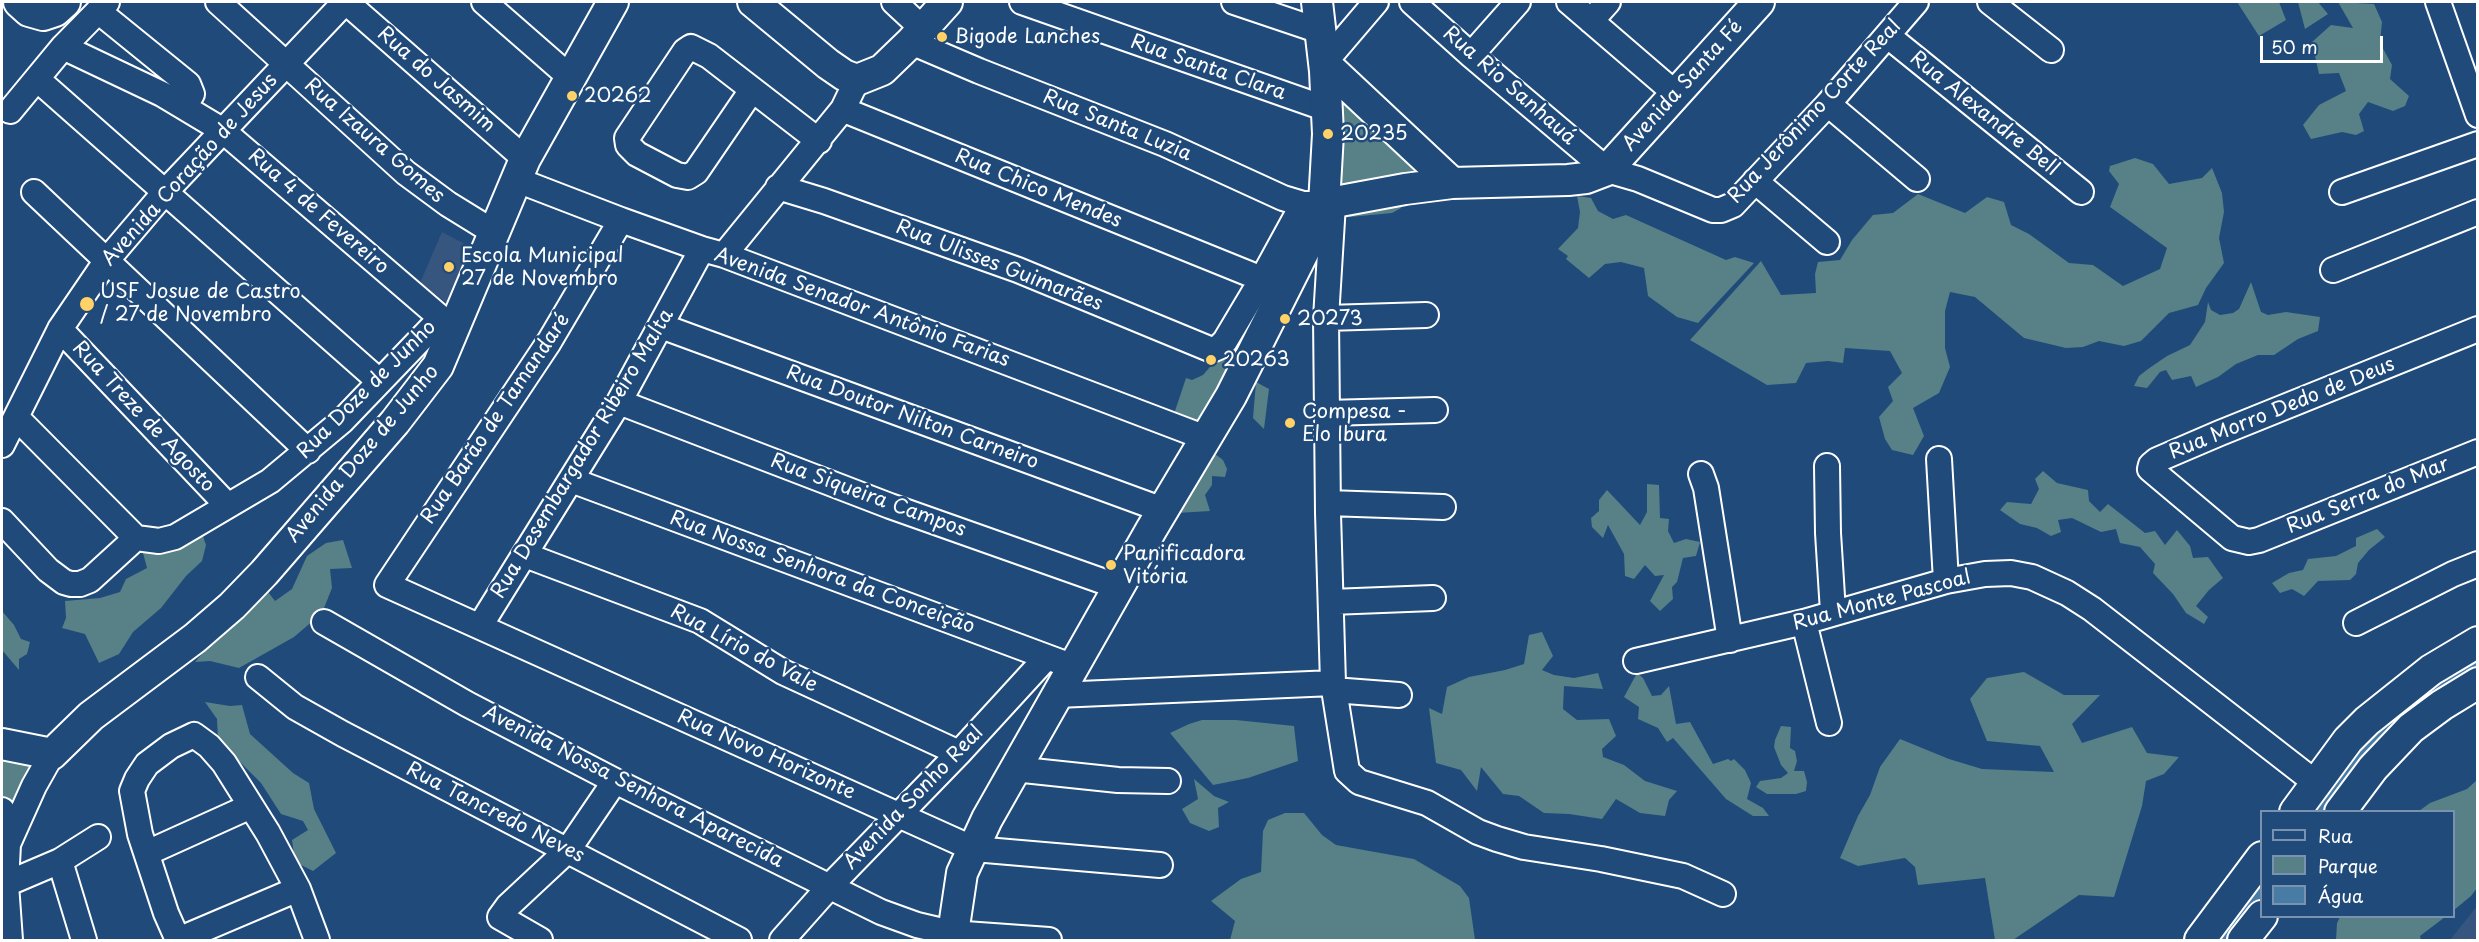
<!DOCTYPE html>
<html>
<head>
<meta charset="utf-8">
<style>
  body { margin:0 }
  #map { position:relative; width:2479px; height:942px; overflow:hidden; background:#1f4a7a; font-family:"Playpen Sans",sans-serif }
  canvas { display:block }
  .frame { position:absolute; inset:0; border:3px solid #fff; pointer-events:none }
  .legend { position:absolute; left:2260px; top:810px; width:195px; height:108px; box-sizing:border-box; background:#1f4a7a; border:2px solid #7992af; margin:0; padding:8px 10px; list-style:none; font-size:18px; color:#fff }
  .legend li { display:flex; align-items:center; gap:12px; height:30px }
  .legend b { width:30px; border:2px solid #7992af }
  .scale { position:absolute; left:2260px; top:36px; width:123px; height:27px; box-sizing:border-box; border:3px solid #fff; border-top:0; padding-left:8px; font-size:18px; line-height:21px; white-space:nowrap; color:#fff; -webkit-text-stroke:4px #1f4a7a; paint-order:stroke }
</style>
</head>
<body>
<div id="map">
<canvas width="2479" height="942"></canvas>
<div class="frame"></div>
<ul class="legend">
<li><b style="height:8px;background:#1f4a7a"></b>Rua</li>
<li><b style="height:16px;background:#578087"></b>Parque</li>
<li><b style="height:16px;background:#487ca5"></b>Água</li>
</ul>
<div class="scale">50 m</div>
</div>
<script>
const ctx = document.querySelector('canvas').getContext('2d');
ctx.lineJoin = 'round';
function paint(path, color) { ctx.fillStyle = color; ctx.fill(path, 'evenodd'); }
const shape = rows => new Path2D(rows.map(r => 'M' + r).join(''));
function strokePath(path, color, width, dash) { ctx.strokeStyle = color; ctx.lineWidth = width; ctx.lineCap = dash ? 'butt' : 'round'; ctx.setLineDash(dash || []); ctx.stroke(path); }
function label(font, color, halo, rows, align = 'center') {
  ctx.font = font + ' "Playpen Sans",sans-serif'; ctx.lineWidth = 5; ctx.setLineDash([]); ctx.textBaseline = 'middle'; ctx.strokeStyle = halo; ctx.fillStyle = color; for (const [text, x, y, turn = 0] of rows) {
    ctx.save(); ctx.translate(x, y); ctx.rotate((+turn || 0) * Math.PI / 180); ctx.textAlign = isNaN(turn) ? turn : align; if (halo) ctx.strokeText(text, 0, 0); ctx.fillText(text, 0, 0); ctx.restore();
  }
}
paint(shape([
  [442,232,478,251,451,306,420,283],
  [2477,906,2477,940,2450,940]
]), '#365680');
paint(shape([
  [2237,2,2279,2,2286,20,2259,36],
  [2298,2,2318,2,2328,14,2305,29],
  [2338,2,2374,4,2382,22,2380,43,2392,65,2390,79,2409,96,2405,106,2393,111,2368,102,2359,114,2364,131,2356,135,2342,132,2311,139,2303,125,2319,105,2346,91,2339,73,2319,74,2312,42,2331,25,2353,28],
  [1323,58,1443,181,1324,204],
  [2135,158,2153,164,2169,184,2202,178,2212,168,2222,193,2224,212,2219,238,2224,263,2206,288,2198,305,2169,313,2141,341,2124,346,2099,341,2083,347,2066,348,2024,338,1975,297,1950,292,1945,311,1945,348,1950,367,1939,393,1913,408,1924,436,1913,455,1892,450,1885,439,1879,417,1893,401,1888,387,1902,373,1890,351,1845,348,1843,363,1828,361,1806,363,1796,383,1767,385,1690,340,1761,261,1781,295,1816,293,1815,274,1818,262,1840,260,1852,240,1873,215,1893,213,1918,194,1965,213,1987,197,2004,202,2011,225,2029,234,2069,263,2093,265,2123,286,2160,269,2167,248,2110,207,2119,184,2109,171,2110,166],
  [1577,196,1591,198,1598,211,1613,219,1626,215,1726,260,1735,257,1754,263,1698,323,1677,317,1648,296,1644,268,1621,262,1605,264,1589,278,1566,259,1568,256,1558,249,1578,228,1580,212],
  [1404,203,1401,208,1392,213,1350,217,1343,215],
  [2251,282,2261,312,2268,315,2286,312,2320,317,2318,331,2298,339,2274,355,2258,355,2236,364,2218,377,2196,387,2191,376,2172,380,2166,370,2160,372,2147,388,2134,386,2139,376,2148,369,2167,356,2190,345,2205,322,2208,302,2211,310,2220,315,2233,313,2239,309],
  [1216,360,1224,360,1230,366,1204,427,1172,420,1186,378,1192,380,1203,375],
  [1256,382,1269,389,1264,429,1253,418],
  [1211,451,1223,460,1227,469,1225,477,1212,476,1212,485,1205,495,1210,511,1177,513],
  [2043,471,2057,483,2088,490,2089,501,2100,512,2108,504,2145,533,2155,531,2165,545,2177,530,2190,546,2193,558,2208,557,2223,578,2209,590,2196,606,2208,617,2204,624,2186,613,2173,594,2153,573,2155,564,2140,547,2120,543,2116,529,2101,532,2072,518,2058,520,2061,532,2051,536,2037,528,2020,524,2000,510,2007,502,2031,504,2039,489,2035,479],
  [1647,484,1659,485,1660,518,1669,519,1668,531,1674,543,1686,539,1700,542,1696,556,1683,558,1677,582,1672,587,1673,599,1660,611,1650,601,1664,575,1655,576,1645,565,1634,579,1625,576,1624,554,1608,525,1603,538,1592,527,1591,518,1599,511,1599,500,1607,490,1640,525,1647,512],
  [2377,529,2385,537,2369,550,2358,563,2356,574,2350,580,2318,581,2304,596,2292,589,2280,593,2272,583,2289,573,2303,570,2308,559,2336,556,2356,546,2356,538],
  [202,533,206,545,202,561,186,576,161,608,133,632,119,654,99,663,85,634,62,628,66,618,65,601,100,598,120,592,126,579,147,568,143,553,171,541],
  [343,540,352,568,330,569,332,588,322,613,294,637,239,668,210,661,195,662,262,584,275,601,292,589,307,556,326,543],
  [2,611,14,625,21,639,30,642,27,654,19,659,19,670,2,650],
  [1542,632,1553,656,1542,670,1554,675,1574,678,1598,673,1603,689,1564,686,1563,709,1577,720,1609,719,1616,736,1602,749,1603,757,1624,765,1645,781,1677,791,1669,800,1665,816,1640,813,1616,799,1602,819,1569,814,1544,813,1519,796,1503,794,1481,767,1477,791,1461,770,1436,763,1429,708,1442,714,1447,687,1469,677,1505,670,1524,664,1529,635],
  [2024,672,2064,695,2100,695,2072,724,2082,743,2132,727,2147,753,2179,757,2164,774,2146,781,2142,806,2114,897,2079,895,2013,940,1995,940,1985,878,1918,885,1915,867,1905,858,1858,866,1840,858,1858,816,1870,795,1880,767,1900,739,1949,759,1982,769,2054,772,2040,746,1987,741,1970,699,1987,678],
  [1637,673,1643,678,1652,696,1661,695,1669,686,1676,724,1690,722,1713,764,1728,759,1731,761,1734,759,1745,770,1751,783,1747,799,1763,808,1769,816,1753,816,1726,799,1673,738,1667,742,1658,728,1638,719,1639,707,1624,697],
  [205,702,230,706,242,705,250,734,293,773,309,783,314,809,336,853,313,871,295,862,292,840,308,830,303,821,281,814,261,783,218,740,217,719],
  [1202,720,1236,720,1294,726,1298,761,1248,778,1213,785,1170,733,1189,724],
  [1781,726,1791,727,1790,748,1795,751,1797,761,1794,771,1804,771,1807,782,1806,791,1796,794,1767,794,1756,787,1760,781,1781,778,1788,773,1781,765,1774,747,1775,740],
  [2,745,39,751,22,809,2,807],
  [1194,779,1214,796,1229,802,1218,808,1219,827,1209,831,1190,823,1182,809,1198,799],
  [2477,780,2477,888,2471,896,2454,910,2454,812,2419,811,2430,803,2467,789],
  [1285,813,1304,813,1322,835,1336,845,1414,859,1460,886,1469,898,1475,940,1230,940,1235,921,1211,901,1241,879,1261,872,1263,831,1268,820],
  [2340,917,2340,916,2445,917,2420,936,2421,940,2336,940,2337,923]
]), '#578087');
const water = shape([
  [2477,650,2477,669,2328,811,2304,812,2359,742,2477,650],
  [2261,866,2261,901,2233,940,2208,940,2261,866]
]);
paint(water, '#487ca5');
strokePath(water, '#91b0c9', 1.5);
const minor = shape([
  [218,2,406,173,448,204,495,233],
  [346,2,525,159],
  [484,2,571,78],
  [894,2,923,29],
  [1022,2,1327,109],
  [1234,2,1320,31],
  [1412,2,1471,55,1607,170,1638,179,1713,210,1721,210,1733,205,1828,104,1916,2],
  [1569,2,1676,94],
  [1990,2,2051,50],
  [2438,2,2478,115],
  [98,11,188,84,192,94,185,106],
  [1591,21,1608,2],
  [1888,36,2081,192],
  [911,42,979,71,1165,144,1283,198,1303,204,1317,204],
  [63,47,162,94,222,130,441,318,455,326],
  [1471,55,1518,2],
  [1324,63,1376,2],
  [37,79,379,381],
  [857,80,843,109,849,112,1262,279],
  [752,90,696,172,688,177,677,175,637,154,628,145,627,138,685,51,691,47,709,56,819,141],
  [1828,104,1917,179],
  [10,111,63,47,107,2],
  [517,180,621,220,702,249,724,255,1206,438],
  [1755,181,1827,242],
  [778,187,824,201,1018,270,1212,350,1219,347,1225,341,1262,279,1303,204],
  [34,192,308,451],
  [2342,192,2478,144],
  [1333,204,1326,318,1328,513,1333,683,1347,771,1359,782,1427,803,1478,832,1497,839,1524,847,1601,859,1683,876,1723,894],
  [621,220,549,342,387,585,974,849,1160,865],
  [724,255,843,109],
  [2333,270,2478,212],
  [1326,318,1426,315],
  [661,326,1163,510],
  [60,329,227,505],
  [2478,329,2220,433,2157,460,2151,465,2150,469,2232,538,2249,542,2259,540,2478,452],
  [619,402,890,506,1119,587],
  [1327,413,1435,410],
  [17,418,136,538],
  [2,445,60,329,107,260,165,192,345,2],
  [1939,459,1946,581],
  [1827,466,1828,533,1833,612],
  [1701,474,1706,488,1730,640],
  [571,480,1074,667],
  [1328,503,1443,507],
  [2,521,48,570,64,582,71,584,80,584,90,580,136,538],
  [136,538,159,541,175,537,270,481,342,421,441,318],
  [525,555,700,621,783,672,959,753],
  [1331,602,1433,598],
  [324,622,467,704,615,781,881,912,917,925,951,933,1049,940],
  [1804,622,1829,723],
  [2356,623,2453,574,2478,564],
  [480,626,619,402,702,249],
  [1636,661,1804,622,1946,581,1985,574,2011,573,2032,577,2067,593,2092,609,2316,783],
  [258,677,295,707,343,734,739,940],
  [1333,690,1399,695],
  [1057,695,1333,683],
  [1014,769,1118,780,1168,781],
  [2,810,8,844,6,884,10,940],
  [8,844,34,786,52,754],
  [147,853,251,806],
  [60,861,84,940],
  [6,884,60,861,98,837],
  [178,940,166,913,140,834,132,791,137,779,147,764,171,746,194,735,209,746,224,763,268,833,298,889,317,940],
  [178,940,298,889],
  [540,940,500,917,508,906,568,850,615,781],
  [782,940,830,886,959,753,1047,657]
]);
const major = shape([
  [19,2,29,11,43,15,55,11,65,2],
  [753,2,828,64,844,75,857,80,882,70,911,42,947,2],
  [1324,63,1452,183],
  [1324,204,1405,189,1452,183,1568,180,1586,178,1607,170,1759,2],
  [2,744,52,754,91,716,195,638,232,606,264,573,395,422,438,366,525,159,613,2],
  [2295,812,2348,740,2367,721,2431,670,2478,642],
  [2340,812,2373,768,2411,728,2442,705,2478,683],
  [952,940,962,873,987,819,1151,530,1231,396,1317,225,1324,204,1328,134,1325,71,1317,2],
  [2200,940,2262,857],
  [2243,940,2262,916]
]);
strokePath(minor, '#fff', 28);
strokePath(major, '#fff', 34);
strokePath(minor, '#1f4a7a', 24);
strokePath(major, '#1f4a7a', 30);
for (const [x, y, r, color] of [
  [942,37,6,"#ffd166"],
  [572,96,6,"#ffd166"],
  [1328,134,6,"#ffd166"],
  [449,267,6,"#ffd166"],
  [87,304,8,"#ffd166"],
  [1285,319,6,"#ffd166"],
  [1211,360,6,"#ffd166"],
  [1290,423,6,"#ffd166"],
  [1111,565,6,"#ffd166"]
]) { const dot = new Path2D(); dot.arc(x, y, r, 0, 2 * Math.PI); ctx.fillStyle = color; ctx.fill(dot); strokePath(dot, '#1f4a7a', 2); }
label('20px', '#fff', '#1f4a7a', [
  ["Bigode Lanches",954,37],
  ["20262",584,96],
  ["20235",1340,134],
  ["Escola Municipal",461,256],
  ["27 de Novembro",461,279],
  ["USF Josue de Castro",100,292],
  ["/ 27 de Novembro",100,315],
  ["20273",1297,319],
  ["20263",1223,360],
  ["Compesa -",1302,412],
  ["Elo Ibura",1302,435],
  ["Panificadora",1123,554],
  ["Vitória",1123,577]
], 'left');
label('20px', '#fff', '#1f4a7a', [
  ["Rua Santa Clara",1208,68,19],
  ["Rua do Jasmim",436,80,41],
  ["Rua Rio Sanhauá",1509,86,41],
  ["Avenida Santa Fé",1683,86,-48],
  ["Rua Jerônimo Corte Real",1815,112,-47],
  ["Rua Alexandre Bell",1984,114,39],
  ["Rua Santa Luzia",1117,126,22],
  ["Rua Izaura Gomes",374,141,41],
  ["Avenida Coração de Jesus",190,170,-48],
  ["Rua Chico Mendes",1038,189,22],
  ["Rua 4 de Fevereiro",318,212,41],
  ["Rua Ulisses Guimarães",999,266,21],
  ["Avenida Senador Antônio Farias",862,308,20],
  ["Rua Doze de Junho",367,390,-45],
  ["Rua Morro Dedo de Deus",2282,409,-22],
  ["Rua Treze de Agosto",143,417,47],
  ["Rua Doutor Nilton Carneiro",912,418,20],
  ["Rua Barão de Tamandaré",496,419,-56],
  ["Avenida Doze de Junho",363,454,-50],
  ["Rua Desembargador Ribeiro Malta",583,454,-59],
  ["Rua Siqueira Campos",868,496,20],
  ["Rua Serra do Mar",2368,496,-22],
  ["Rua Nossa Senhora da Conceição",822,573,20],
  ["Rua Monte Pascoal",1882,601,-15],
  ["Rua Lírio do Vale",744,649,28],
  ["Rua Novo Horizonte",766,755,24],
  ["Avenida Nossa Senhora Aparecida",633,787,27],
  ["Avenida Sonho Real",914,798,-46],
  ["Rua Tancredo Neves",495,813,27]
]);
</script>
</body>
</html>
